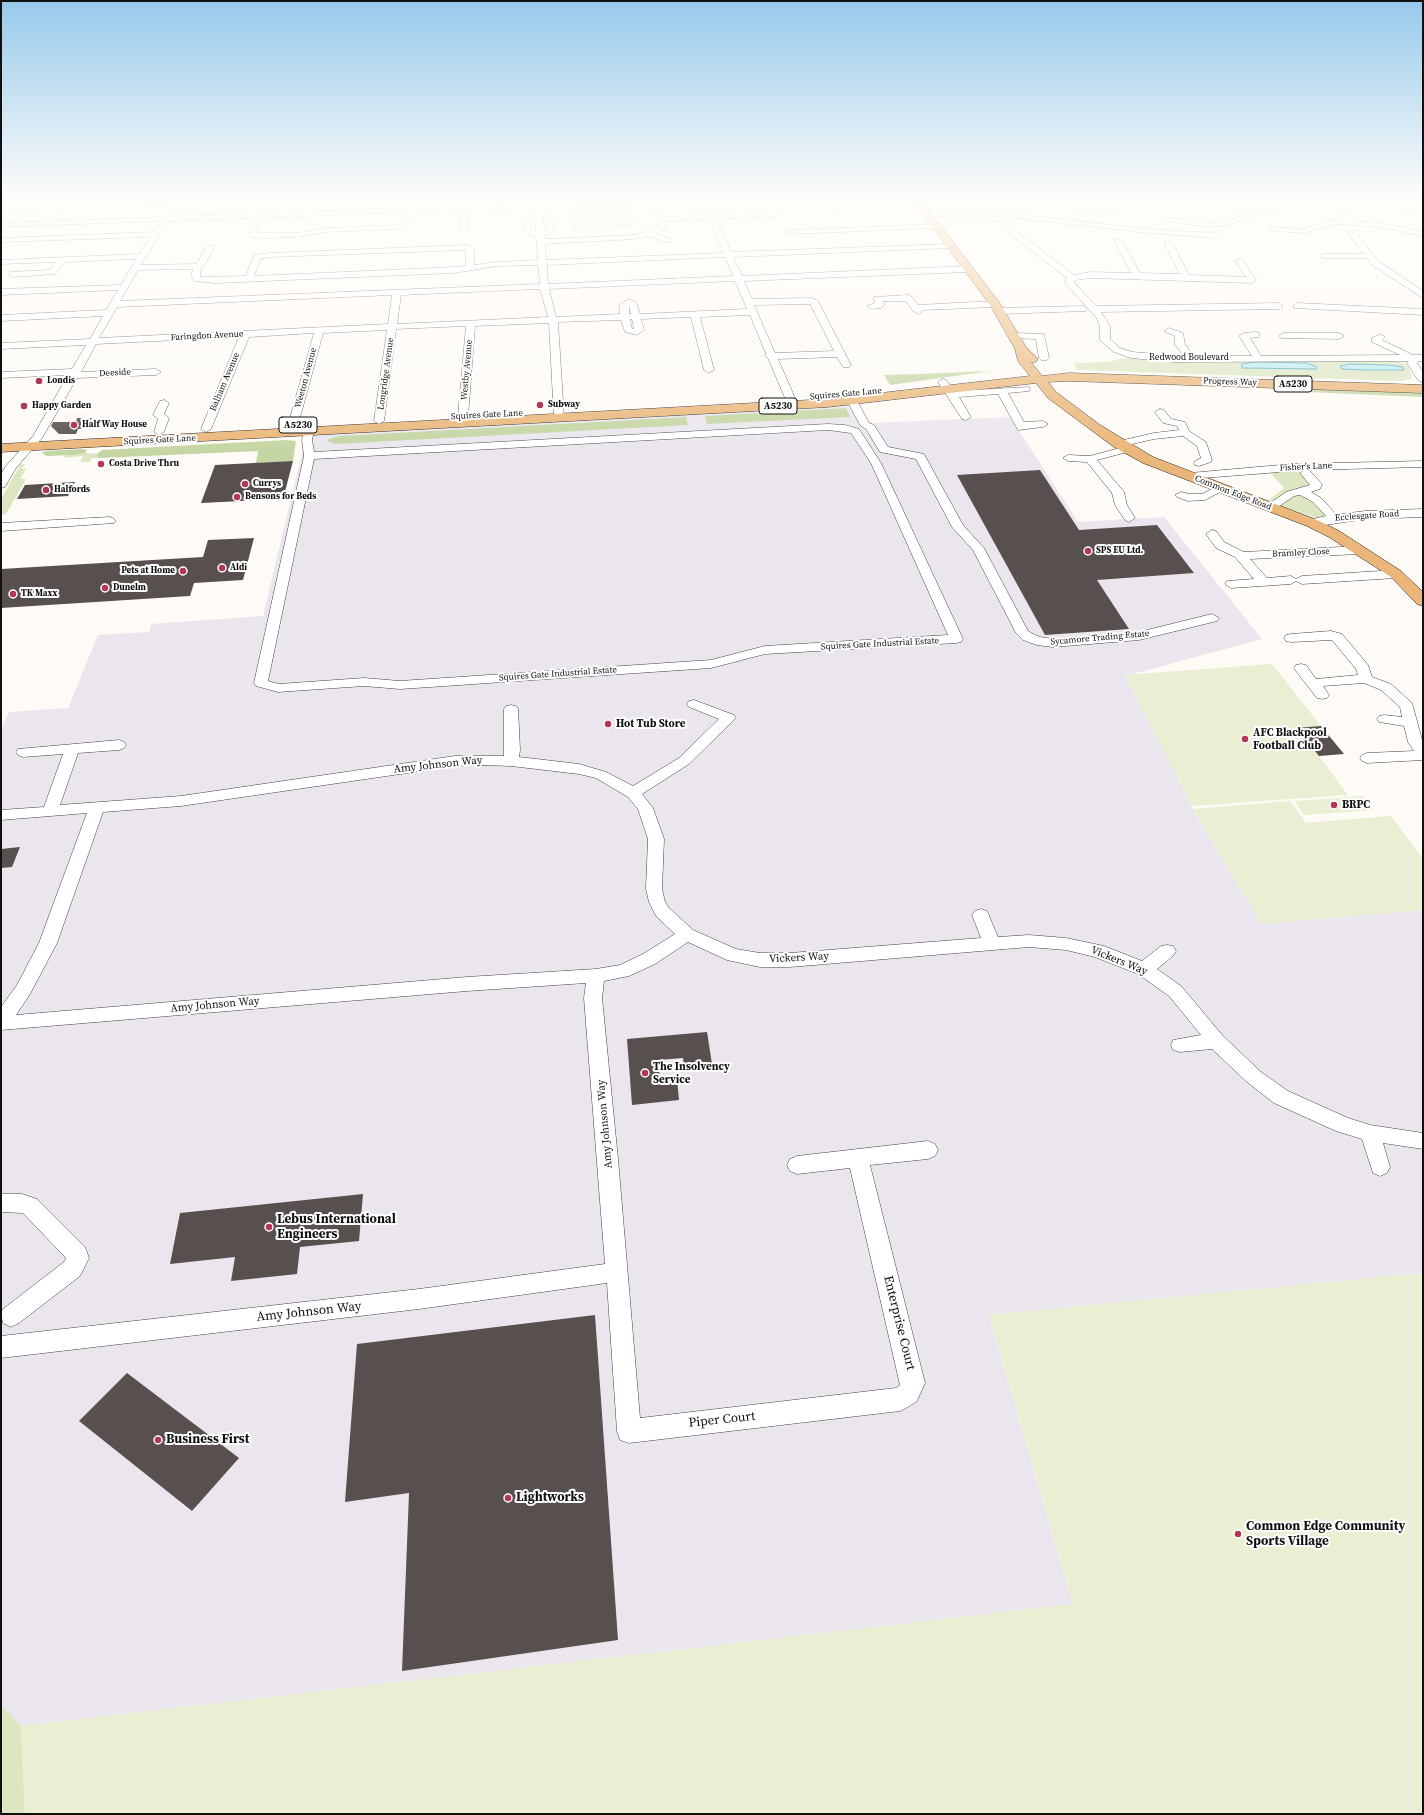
<!DOCTYPE html>
<html>
<head>
<meta charset="utf-8">
<style>
  body { margin:0 }
  #map { position:relative; width:1424px; height:1815px; overflow:hidden; background:#fefaf5; font-family:"Source Serif 4",serif }
  canvas { display:block }
  .frame { position:absolute; inset:0; border:2px solid #101010; pointer-events:none }
</style>
</head>
<body>
<div id="map">
<canvas width="1424" height="1815"></canvas>
<div class="frame"></div>
</div>
<script>
const ctx = document.querySelector('canvas').getContext('2d');
ctx.lineJoin = 'round';
function paint(path, color) { ctx.fillStyle = color; ctx.fill(path, 'evenodd'); }
const shape = rows => new Path2D(rows.map(r => 'M' + r).join(''));
function strokePath(path, color, width, dash) { ctx.strokeStyle = color; ctx.lineWidth = width; ctx.lineCap = dash ? 'butt' : 'round'; ctx.setLineDash(dash || []); ctx.stroke(path); }
function label(font, color, halo, rows, align = 'center') {
  ctx.font = font + ' "Source Serif 4",serif'; ctx.lineWidth = 4; ctx.setLineDash([]); ctx.textBaseline = 'middle'; ctx.strokeStyle = halo; ctx.fillStyle = color; for (const [text, x, y, turn = 0] of rows) {
    ctx.save(); ctx.translate(x, y); ctx.rotate((+turn || 0) * Math.PI / 180); ctx.textAlign = isNaN(turn) ? turn : align; if (halo) ctx.strokeText(text, 0, 0); ctx.fillText(text, 0, 0); ctx.restore();
  }
}
paint(shape([
  [857,401,869,423,1010,417,1078,522,1164,517,1262,639,1125,676,1168,757,1195,813,1262,924,1423,910,1423,1273,989,1315,1073,1604,21,1726,1,1705,1,729,9,712,68,708,98,635,149,632,151,624,263,616,307,432]
]), '#ebe6ee');
paint(shape([
  [497,201,509,201,510,213,485,214,486,207,496,207],
  [615,211,636,215,640,222,631,228,621,230,575,232,571,213],
  [1130,357,1149,360,1186,361,1390,360,1407,364,1412,375,1411,379,1401,381,1077,370,1074,363,1107,362],
  [85,453,97,454,101,458,92,458,90,462,80,462,83,456,63,458,64,456],
  [21,464,25,464,22,469,26,469,20,479,26,479,6,514,1,515,1,499],
  [1303,469,1316,484,1303,491,1332,517,1319,519,1268,501,1284,488,1269,471],
  [1,1705,21,1726,25,1814,1,1814]
]), '#dce6c1');
paint(shape([
  [991,371,890,385,884,375,921,374],
  [1276,388,1423,393,1423,397,1284,391,1276,390],
  [846,408,850,417,707,424,705,416],
  [686,417,688,425,335,444,328,441,329,439,339,436,359,435],
  [286,440,296,441,293,461,256,463,258,451,101,458,98,457,97,454,102,450],
  [84,449,87,450,85,453,73,455,47,456,42,453,45,451]
]), '#c4d5a2');
paint(shape([
  [1272,664,1343,754,1319,756,1348,795,1192,806,1125,675],
  [1363,796,1373,810,1304,815,1295,801],
  [1290,801,1306,823,1391,816,1423,859,1423,910,1262,924,1193,809],
  [1423,1273,1423,1814,25,1814,21,1726,1073,1604,989,1315]
]), '#eaeed2');
const water = shape([
  [1255,362,1307,363,1317,367,1316,369,1242,368,1242,364,1255,362],
  [1350,364,1388,365,1403,367,1404,370,1365,370,1342,369,1340,366,1350,364]
]);
paint(water, '#bee9f0');
strokePath(water, '#4dabc0', 1);
paint(shape([
  [77,418,92,418,86,429,78,429,76,434,59,434,51,426,53,422,76,422],
  [293,461,283,499,201,503,215,465],
  [1040,470,1079,530,1157,525,1194,573,1097,580,1129,629,1045,635,957,475],
  [75,482,68,496,17,499,25,485],
  [254,538,243,580,194,583,190,596,1,608,1,569,203,557,208,540],
  [1321,726,1344,754,1319,756,1297,728],
  [20,847,12,867,1,868,1,849],
  [707,1032,712,1064,684,1067,683,1058,658,1060,660,1080,677,1079,679,1100,632,1105,627,1039],
  [363,1194,359,1241,300,1247,297,1274,231,1281,235,1257,170,1264,180,1213],
  [595,1315,618,1640,402,1671,409,1493,345,1502,357,1344],
  [127,1373,239,1458,192,1511,79,1421]
]), '#58504e');
const minor = shape([
  [173,201,180,201,171,216,461,206,461,201,469,201,468,231,464,233,460,231,461,210,415,212,405,227,396,229,326,232,297,237,266,238,250,237,249,235,254,218,168,221,141,265,195,264,198,262,207,246,213,246,214,248,205,264,201,267,200,277,246,276,254,255,270,253,468,245,474,249,474,265,497,262,538,260,536,236,527,233,522,224,525,217,535,212,534,201,542,201,542,205,621,202,653,207,663,212,665,217,707,215,702,203,703,201,709,201,715,214,782,212,783,214,779,216,717,219,731,252,951,244,955,246,951,248,733,257,742,276,968,266,972,269,968,272,744,281,752,299,812,298,818,301,851,365,849,367,843,367,837,357,778,359,798,405,793,408,788,405,768,358,765,356,766,354,750,315,700,317,714,370,709,373,704,370,691,317,641,319,644,330,637,335,625,332,621,320,558,322,564,418,559,421,554,418,549,323,475,326,468,416,463,419,458,416,466,326,396,329,384,421,379,424,374,421,387,330,323,333,298,425,293,428,288,425,314,333,249,337,211,429,206,432,201,429,239,337,96,344,81,372,156,369,161,372,156,375,77,378,42,438,16,468,5,487,1,488,1,475,5,467,33,436,68,375,1,378,1,372,72,369,86,345,1,349,1,343,90,339,103,316,1,321,1,315,106,310,118,290,1,295,1,289,121,285,136,259,65,262,55,274,13,277,10,276,10,272,50,270,56,262,1,264,1,260,139,254,150,237,1,242,1,238,154,232,160,221,1,227,1,223,163,217,169,207,1,212,1,208,173,201],
  [621,206,648,211,657,215,659,221,658,225,651,230,634,235,545,239,544,236,552,233,556,224,552,216,543,212,542,209,621,206],
  [407,212,399,223,395,225,326,228,297,233,257,233,261,218,407,212],
  [535,218,536,231,533,229,530,224,531,220,535,218],
  [543,218,548,224,544,230,543,218],
  [709,219,723,253,546,260,545,244,634,239,646,236,668,242,671,242,671,238,656,234,665,228,667,221,709,219],
  [466,250,466,266,454,267,254,276,260,259,270,257,466,250],
  [725,257,733,276,548,284,547,265,725,257],
  [538,265,540,284,120,301,138,270,192,269,193,269,191,276,194,281,216,283,454,273,497,266,538,265],
  [735,281,747,309,640,314,636,302,629,299,619,305,620,314,556,317,549,289,735,281],
  [540,289,548,317,397,324,401,295,540,289],
  [392,295,388,324,99,338,117,307,392,295],
  [810,304,834,351,775,353,754,305,810,304],
  [629,305,631,314,629,314,629,305],
  [630,319,632,319,634,329,632,329,630,319],
  [836,201,880,201,877,203,837,206,842,213,838,215,835,215,828,204,836,201],
  [1043,201,1051,201,1054,205,1116,211,1116,207,1109,204,1113,202,1123,204,1124,211,1117,215,1052,209,1043,201],
  [1172,201,1182,201,1183,203,1169,206,1165,204,1172,201],
  [1289,201,1299,201,1278,212,1253,217,1225,226,1213,227,1169,222,1165,220,1169,218,1213,223,1224,222,1244,215,1227,208,1227,204,1233,204,1252,213,1273,208,1289,201],
  [1337,201,1345,201,1352,221,1382,223,1423,232,1423,236,1382,227,1336,224,1305,233,1272,231,1268,229,1272,227,1304,229,1327,221,1344,220,1337,201],
  [1367,201,1400,201,1397,203,1415,213,1408,217,1404,215,1405,213,1385,203,1370,203,1367,201],
  [925,212,998,212,1148,229,1213,233,1218,230,1222,232,1215,238,1148,233,998,216,928,216,924,214,925,212],
  [998,221,1004,221,1074,275,1091,272,1131,273,1114,241,1118,239,1122,241,1140,273,1180,274,1164,242,1168,240,1172,242,1189,275,1246,277,1235,261,1239,259,1242,259,1256,280,1252,283,1091,278,1075,280,1074,282,1096,306,1279,303,1283,306,1279,309,1101,312,1110,326,1110,339,1120,348,1132,352,1184,356,1175,345,1175,336,1164,331,1169,328,1183,333,1185,345,1194,356,1252,356,1239,336,1244,333,1256,332,1259,333,1259,337,1250,338,1261,356,1400,355,1372,342,1372,338,1380,334,1385,337,1382,340,1413,355,1423,355,1423,361,1418,361,1417,363,1423,372,1423,383,1418,380,1407,363,1408,361,1174,362,1131,358,1114,352,1100,340,1100,326,1096,317,1066,284,1065,282,1067,278,998,225,998,221],
  [937,224,940,224,940,228,788,234,784,232,788,230,937,224],
  [1349,231,1355,231,1378,261,1423,291,1423,298,1372,265,1367,258,1322,258,1322,254,1364,254,1348,233,1349,231],
  [908,295,911,296,918,305,995,301,999,304,995,307,922,310,921,313,918,314,912,310,906,301,883,301,885,305,881,308,871,309,867,306,875,303,873,299,874,297,908,295],
  [1297,303,1423,309,1423,315,1294,308,1293,306,1297,303],
  [1083,306,1087,309,1086,311,999,314,995,311,999,308,1083,306],
  [1014,333,1044,334,1049,358,1047,360,1041,360,1039,358,1036,339,1011,338,1011,334,1014,333],
  [1284,333,1339,333,1344,336,1339,339,1281,338,1279,336,1284,333],
  [943,379,946,380,955,391,1029,387,1030,389,1029,391,1008,393,1024,422,1043,421,1048,424,1043,427,1018,430,998,394,959,397,971,417,966,420,962,419,938,382,943,379],
  [849,392,853,393,869,423,874,425,888,447,924,454,963,525,984,548,1028,631,1033,634,1040,637,1053,639,1139,632,1212,614,1219,618,1217,621,1139,640,1053,647,1037,645,1023,640,1016,633,973,550,952,527,916,459,880,452,866,429,860,425,844,395,849,392],
  [164,400,169,403,164,414,169,418,164,432,159,435,154,432,158,419,153,415,160,401,164,400],
  [1160,409,1164,410,1171,419,1185,422,1189,431,1206,442,1212,460,1211,462,1199,466,1195,465,1194,463,1195,461,1201,458,1197,446,1183,436,1154,439,1119,447,1115,446,1114,444,1115,442,1154,433,1179,430,1177,426,1163,423,1155,412,1160,409],
  [310,421,315,424,312,440,314,452,828,424,845,425,859,429,881,463,963,639,961,642,956,643,765,654,711,668,400,689,364,686,278,692,256,686,254,683,304,456,302,440,305,424,310,421],
  [828,430,851,433,871,463,948,635,765,646,711,660,400,681,364,678,279,684,268,681,314,459,828,430],
  [1127,446,1132,449,1131,451,1097,460,1124,492,1127,505,1135,518,1129,522,1125,520,1115,505,1112,493,1087,462,1068,461,1063,458,1068,455,1090,456,1127,446],
  [1423,461,1423,467,1307,470,1310,471,1322,484,1320,489,1311,492,1321,498,1334,512,1335,515,1365,511,1423,509,1423,517,1365,519,1312,527,1308,526,1306,523,1308,520,1326,516,1313,502,1300,495,1294,496,1275,509,1267,509,1265,507,1286,492,1310,485,1300,473,1305,470,1190,479,1184,476,1190,473,1292,464,1423,461],
  [1220,485,1226,488,1224,490,1205,500,1188,501,1177,497,1175,495,1181,492,1189,494,1202,494,1220,485],
  [110,517,114,519,116,521,114,523,1,531,1,523,110,517],
  [1212,530,1216,531,1224,542,1244,552,1360,546,1366,550,1360,554,1250,559,1267,578,1291,576,1296,579,1302,576,1396,570,1402,574,1396,578,1302,584,1296,581,1291,584,1231,588,1225,584,1227,581,1254,579,1235,557,1216,548,1206,534,1212,530],
  [1331,631,1342,634,1368,665,1372,677,1391,684,1412,703,1423,743,1423,760,1367,763,1362,761,1360,758,1362,755,1367,753,1414,751,1408,742,1404,726,1379,722,1377,719,1379,716,1384,715,1402,717,1400,707,1381,690,1364,683,1323,686,1329,695,1327,698,1322,699,1317,698,1296,671,1294,668,1296,665,1301,664,1306,665,1316,679,1358,675,1356,669,1332,640,1291,642,1286,641,1284,638,1286,635,1291,634,1331,631],
  [694,700,734,715,736,718,689,764,642,794,653,808,664,839,662,889,665,902,669,908,693,930,736,949,760,953,790,953,981,938,972,915,975,911,981,909,987,911,998,937,1029,935,1066,938,1104,946,1142,961,1161,946,1167,945,1173,946,1176,951,1173,956,1157,969,1181,986,1223,1036,1261,1072,1288,1091,1348,1118,1370,1125,1423,1133,1423,1149,1383,1143,1390,1167,1387,1173,1380,1176,1373,1173,1362,1139,1336,1131,1274,1103,1247,1082,1212,1049,1180,1052,1173,1050,1171,1045,1173,1040,1201,1035,1169,996,1138,974,1095,957,1066,950,1029,947,790,967,760,967,727,960,688,942,655,964,629,976,604,981,602,998,618,1159,640,1418,896,1388,900,1385,850,1168,797,1174,790,1171,787,1165,790,1159,797,1156,928,1141,935,1144,938,1150,935,1156,928,1159,870,1165,925,1383,917,1401,908,1407,900,1411,629,1443,620,1440,617,1431,607,1283,419,1309,1,1358,1,1336,419,1289,605,1264,584,998,586,983,467,991,1,1030,1,1007,17,985,39,943,87,813,1,820,1,810,44,807,63,754,23,757,18,755,16,752,18,749,119,740,124,742,126,745,124,748,119,750,78,753,60,805,181,796,455,756,504,756,504,709,506,706,511,705,516,706,518,709,520,750,519,757,579,764,606,772,633,786,679,758,719,719,689,707,687,704,689,701,694,700],
  [483,765,511,766,579,774,596,778,628,797,638,809,648,839,646,889,649,902,656,916,675,934,643,954,620,965,596,969,467,977,16,1015,30,994,57,943,103,812,181,806,455,766,483,765],
  [1,1194,22,1194,37,1199,85,1247,89,1258,80,1276,19,1323,11,1327,3,1323,1,1313,3,1309,64,1262,66,1258,23,1213,1,1212,1,1194]
]);
const major = shape([
  [913,201,922,201,999,302,1026,347,1038,359,1036,362,1031,362,1042,376,1069,373,1423,385,1423,393,1069,381,1048,382,1056,392,1100,425,1153,457,1317,520,1339,531,1401,571,1423,592,1423,606,1417,604,1391,577,1329,537,1307,526,1143,463,1114,447,1048,398,1036,383,828,407,1,452,1,444,828,399,1030,376,1018,361,1015,349,990,305,913,201]
]);
strokePath(minor, '#434343', 1);
strokePath(major, '#212121', 1);
paint(minor, '#fff');
paint(major, '#eab679');
const sky = ctx.createLinearGradient(0, 0, 0, 456);
sky.addColorStop(0, '#97c9eb');
sky.addColorStop(0.44, '#fffdfa');
sky.addColorStop(1, '#fffdfa00');
ctx.fillStyle = sky;
ctx.fillRect(0, 0, 1424, 456);
for (const [x, y, r, color] of [
  [39,381,4,"#b33657"],
  [540,405,4,"#b33657"],
  [24,406,4,"#b33657"],
  [74,425,4,"#b33657"],
  [101,464,4,"#b33657"],
  [245,484,4,"#b33657"],
  [46,490,4,"#b33657"],
  [237,497,4,"#b33657"],
  [1088,551,4,"#b33657"],
  [222,568,4,"#b33657"],
  [183,571,4,"#b33657"],
  [105,588,4,"#b33657"],
  [13,594,4,"#b33657"],
  [608,724,4,"#b33657"],
  [1245,739,4,"#b33657"],
  [1334,805,4,"#b33657"],
  [645,1073,4,"#b33657"],
  [269,1227,4,"#b33657"],
  [158,1440,4,"#b33657"],
  [508,1498,4,"#b33657"],
  [1238,1534,4,"#b33657"]
]) { const dot = new Path2D(); dot.arc(x, y, r, 0, 2 * Math.PI); ctx.fillStyle = color; ctx.fill(dot); strokePath(dot, '#fff', 1.5); }
label('9px', '#101010', '#fff', [
  ["Faringdon Avenue",207,336,-3],
  ["Redwood Boulevard",1189,358],
  ["Westby Avenue",467,370,-85],
  ["Deeside",115,373,-3],
  ["Longridge Avenue",386,374,-82],
  ["Weeton Avenue",306,378,-75],
  ["Balham Avenue",225,382,-67],
  ["Progress Way",1230,382,2],
  ["Squires Gate Lane",846,394,-5],
  ["Squires Gate Lane",487,415,-3],
  ["Squires Gate Lane",160,440,-3],
  ["Fisher's Lane",1306,467,-3],
  ["Common Edge Road",1233,493,21],
  ["Ecclesgate Road",1367,516,-4],
  ["Bramley Close",1301,553,-3],
  ["Sycamore Trading Estate",1100,638,-5],
  ["Squires Gate Industrial Estate",880,644,-3],
  ["Squires Gate Industrial Estate",558,674,-4]
]);
label('bold 9px', '#101010', '#fff', [
  ["Londis",47,381],
  ["Subway",548,405],
  ["Happy Garden",32,406],
  ["Half Way House",82,425],
  ["Costa Drive Thru",109,464],
  ["Currys",253,484],
  ["Halfords",54,490],
  ["Bensons for Beds",245,497],
  ["SPS EU Ltd.",1096,551],
  ["Aldi",230,568],
  ["Pets at Home",175,571,"right"],
  ["Dunelm",113,588],
  ["TK Maxx",21,594]
], 'left');
for (const [x, y, w] of [
  [1293,384,38],
  [778,406,38],
  [298,425,38]
]) { const box = new Path2D(); box.roundRect(x - w / 2, y - 8, w, 16, 3); ctx.fillStyle = '#fff'; ctx.fill(box); strokePath(box, '#101010', 1); }
label('bold 10px', '#101010', null, [
  ["A5230",1293,384],
  ["A5230",778,406],
  ["A5230",298,425]
]);
label('bold 11px', '#101010', '#fff', [
  ["Hot Tub Store",616,724],
  ["AFC Blackpool",1253,733],
  ["Football Club",1253,746],
  ["BRPC",1342,805],
  ["The Insolvency",653,1067],
  ["Service",653,1080]
], 'left');
label('11px', '#101010', '#fff', [
  ["Amy Johnson Way",438,765,-6],
  ["Vickers Way",799,958,-3],
  ["Vickers Way",1119,961,22],
  ["Amy Johnson Way",215,1005,-5],
  ["Amy Johnson Way",605,1124,-95]
]);
label('bold 13px', '#101010', '#fff', [
  ["Lebus International",277,1220],
  ["Engineers",277,1235],
  ["Business First",166,1440],
  ["Lightworks",516,1498],
  ["Common Edge Community",1246,1527],
  ["Sports Village",1246,1542]
], 'left');
label('13px', '#101010', '#fff', [
  ["Amy Johnson Way",309,1312,-6],
  ["Enterprise Court",899,1323,76],
  ["Piper Court",722,1420,-6]
]);
</script>
</body>
</html>
